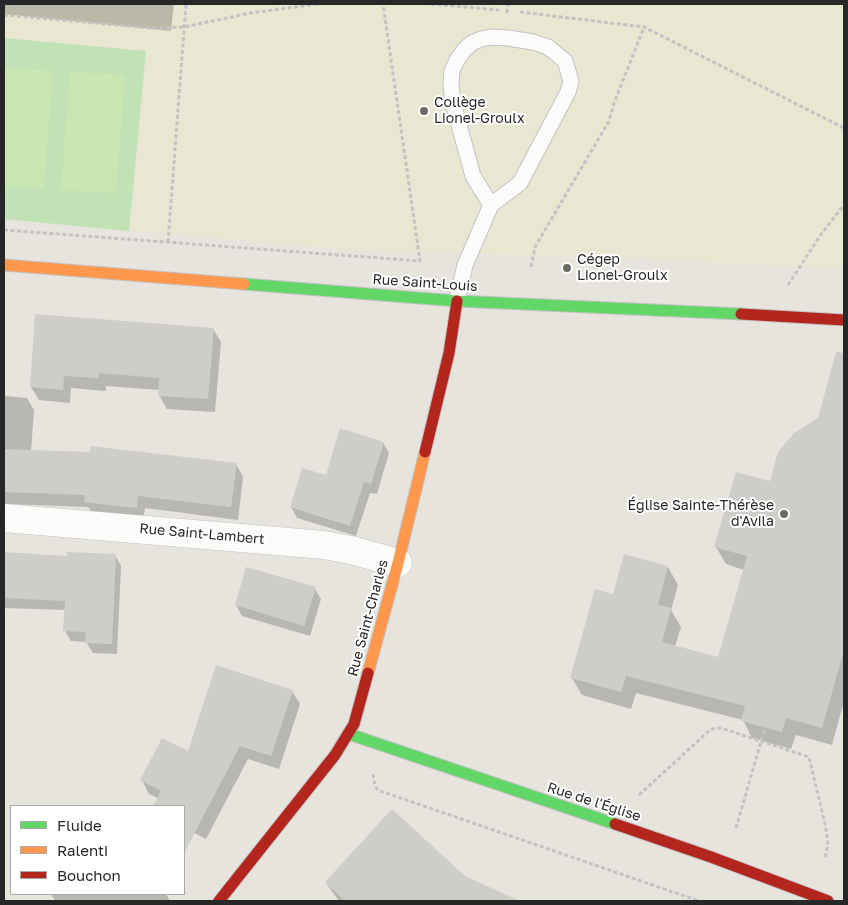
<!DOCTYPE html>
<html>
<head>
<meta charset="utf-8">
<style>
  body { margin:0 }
  #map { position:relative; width:848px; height:905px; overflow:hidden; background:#e6e4dd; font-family:"Golos Text",sans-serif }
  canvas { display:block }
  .frame { position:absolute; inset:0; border:5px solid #272727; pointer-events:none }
  .legend { position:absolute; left:10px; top:805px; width:175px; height:90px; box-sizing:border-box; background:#fff; border:1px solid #a9a9a9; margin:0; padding:6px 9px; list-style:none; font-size:15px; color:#272727 }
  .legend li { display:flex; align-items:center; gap:10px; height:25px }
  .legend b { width:25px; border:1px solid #a9a9a9 }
</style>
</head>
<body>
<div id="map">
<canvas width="848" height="905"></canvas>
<div class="frame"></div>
<ul class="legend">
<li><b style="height:6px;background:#63d668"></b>Fluide</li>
<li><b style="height:6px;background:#ff974d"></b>Ralenti</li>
<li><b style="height:6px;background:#b3261e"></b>Bouchon</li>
</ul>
</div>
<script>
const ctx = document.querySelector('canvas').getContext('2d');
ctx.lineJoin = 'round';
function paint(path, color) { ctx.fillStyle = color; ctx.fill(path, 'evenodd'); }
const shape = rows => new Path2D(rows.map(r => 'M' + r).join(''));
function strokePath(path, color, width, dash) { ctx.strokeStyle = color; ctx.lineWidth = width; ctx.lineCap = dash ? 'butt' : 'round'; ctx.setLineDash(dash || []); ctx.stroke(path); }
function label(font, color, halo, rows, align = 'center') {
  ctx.font = font + ' "Golos Text",sans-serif'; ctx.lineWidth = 4; ctx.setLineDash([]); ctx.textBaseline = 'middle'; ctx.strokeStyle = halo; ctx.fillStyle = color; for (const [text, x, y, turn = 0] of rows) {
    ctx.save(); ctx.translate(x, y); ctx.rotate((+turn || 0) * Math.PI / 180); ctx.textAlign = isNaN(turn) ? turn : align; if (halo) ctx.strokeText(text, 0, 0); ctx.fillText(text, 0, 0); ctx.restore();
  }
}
paint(shape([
  [4,4,844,4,844,269,647,259,352,250,4,219]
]), '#e9e6d1');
paint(shape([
  [4,38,146,51,129,231,4,219]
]), '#c0e2b5');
paint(shape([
  [4,68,53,71,44,188,4,186],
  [70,72,125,75,116,193,61,190]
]), '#cae6b3');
paint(shape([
  [4,4,174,4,171,31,4,14],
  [36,315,213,329,221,342,215,412,167,409,159,395,160,390,106,386,106,391,71,388,70,403,39,400,31,387],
  [837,352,844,354,844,701,832,745,796,735,791,749,752,738,743,720,636,693,631,709,582,695,572,678,614,596,668,567,678,585,671,610,681,627,675,647,719,658,744,570,726,564,716,547,770,483,819,418],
  [4,396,27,398,34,410,31,451,236,464,243,477,238,520,145,508,143,520,93,514,88,507,4,504],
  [383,443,389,453,377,494,370,493,356,536,297,518,291,507,327,476],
  [4,554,68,557,115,555,121,566,117,654,93,653,86,642,71,641,65,631,66,610,4,608],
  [315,589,321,599,310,636,242,616,236,605],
  [292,691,300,704,279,769,248,759,206,839,184,828,184,806,157,806,155,804,158,798,149,794,142,780],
  [458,874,517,901,446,901],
  [454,875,430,901,339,901,326,883],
  [51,894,166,894,170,901,55,901]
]), '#0003');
paint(shape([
  [35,314,214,328,208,399,158,396,159,378,99,373,99,378,64,376,63,390,30,387],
  [836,352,844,353,844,650,822,728,786,718,782,732,741,721,745,706,626,676,621,692,570,678,595,589,613,594,624,554,668,566,658,605,671,608,662,642,718,657,747,556,714,547,736,472,770,481,778,452,794,433,818,418],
  [340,428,384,442,371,484,364,482,350,526,290,507,302,468,326,475],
  [91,446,237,463,231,507,138,496,137,508,84,502,85,495,4,492,4,449,90,452],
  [4,552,67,556,67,552,116,554,112,644,85,643,86,632,63,631,65,601,4,598],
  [246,567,316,587,304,626,235,605],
  [216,665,293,690,271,756,240,746,184,853,184,806,153,806,161,791,140,780,162,738,188,751],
  [392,809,465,876,520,901,345,901,325,882]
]), '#cfcdc8');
const lane = shape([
  [457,301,465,265,491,205,520,183,568,92,571,81,565,61,548,47,533,42,508,38,491,37,481,39,472,43,464,50,457,60,452,71,451,85,453,103,473,176,491,205]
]);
const street = shape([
  [4,518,324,545,351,550,398,563]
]);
const fast = shape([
  [244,284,457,301,741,314],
  [349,734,615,824]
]);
const slow = shape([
  [4,265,244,284],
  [368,673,398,563,425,452]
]);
const jam = shape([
  [741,314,844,320],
  [425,452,449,353,457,301],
  [615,824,711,857,828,901],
  [219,901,335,755,354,724,368,673]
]);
strokePath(lane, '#c3c2c3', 17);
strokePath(street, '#c3c2c3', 29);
strokePath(fast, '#c3c2c3', 13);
strokePath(slow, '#c3c2c3', 13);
strokePath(jam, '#c3c2c3', 13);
strokePath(shape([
  [431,4,499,10],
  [520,12,644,27,844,128],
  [507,13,508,4],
  [4,15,151,28,184,27,250,13,318,4],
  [4,230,420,261,383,4],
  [168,242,186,4],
  [531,267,535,247,609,121,614,103,644,27],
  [788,285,822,233,844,205],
  [373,774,375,786,379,791,389,794,699,901],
  [639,795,711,729,721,728,809,757,825,824,828,843,825,859],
  [736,828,765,728]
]), '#c4c3c2', 3, [4, 2.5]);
strokePath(lane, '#fbfbfa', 15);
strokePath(street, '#fbfbfa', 28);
strokePath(fast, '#63d668', 11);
strokePath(slow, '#ff974d', 11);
strokePath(jam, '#b3261e', 11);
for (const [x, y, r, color] of [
  [424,111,5,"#6a6967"],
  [567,268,5,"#6a6967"],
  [784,514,5,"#6a6967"]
]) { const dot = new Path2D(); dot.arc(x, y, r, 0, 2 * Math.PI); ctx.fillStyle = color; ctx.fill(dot); strokePath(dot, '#fff', 2); }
label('14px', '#272727', '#fff', [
  ["Collège",434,103],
  ["Lionel-Groulx",434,119],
  ["Cégep",577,260],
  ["Lionel-Groulx",577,276],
  ["Église Sainte-Thérèse",774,506,"right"],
  ["d'Avila",774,522,"right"]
], 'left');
label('14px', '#272727', '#fff', [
  ["Rue Saint-Louis",425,283,4],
  ["Rue Saint-Lambert",202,534,5],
  ["Rue Saint-Charles",368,618,-75],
  ["Rue de l'Église",594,802,18]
]);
</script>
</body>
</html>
